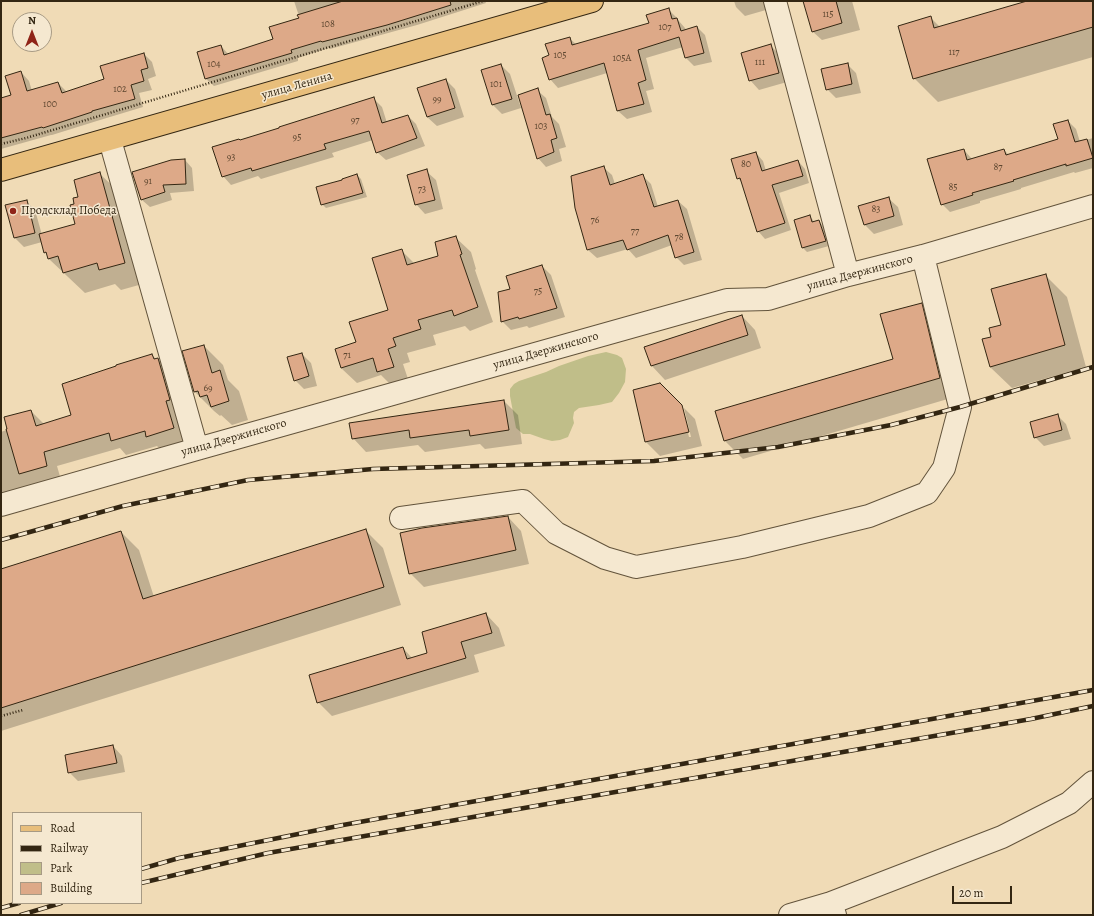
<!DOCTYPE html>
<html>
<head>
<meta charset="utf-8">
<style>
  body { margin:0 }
  #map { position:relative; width:1094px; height:916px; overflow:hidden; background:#f0dbb6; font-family:Alegreya,serif }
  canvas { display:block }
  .frame { position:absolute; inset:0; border:2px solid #332612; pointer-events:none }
  .legend { position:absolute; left:12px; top:812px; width:130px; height:92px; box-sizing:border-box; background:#f5e8d0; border:1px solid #a79a84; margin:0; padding:5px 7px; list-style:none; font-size:12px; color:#332612 }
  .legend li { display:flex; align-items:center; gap:8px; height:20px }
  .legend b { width:20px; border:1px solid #a79a84 }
  .north { position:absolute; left:12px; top:12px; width:40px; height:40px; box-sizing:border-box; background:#f5e8d0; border:1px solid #a79a84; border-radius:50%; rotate:0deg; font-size:11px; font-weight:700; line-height:16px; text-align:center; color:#332612 }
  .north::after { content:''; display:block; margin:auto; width:14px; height:18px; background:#8f2418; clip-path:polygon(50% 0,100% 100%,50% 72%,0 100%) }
  .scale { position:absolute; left:952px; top:886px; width:60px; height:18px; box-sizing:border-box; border:2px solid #332612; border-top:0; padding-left:5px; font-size:12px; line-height:14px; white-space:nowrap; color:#332612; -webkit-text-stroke:3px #f5e8d0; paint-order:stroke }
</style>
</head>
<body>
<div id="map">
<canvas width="1094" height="916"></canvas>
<div class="frame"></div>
<ul class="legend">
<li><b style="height:5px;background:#e8be7b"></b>Road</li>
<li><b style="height:5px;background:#332612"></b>Railway</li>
<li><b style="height:11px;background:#c0be89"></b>Park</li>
<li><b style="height:11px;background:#dda988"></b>Building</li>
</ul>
<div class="north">N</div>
<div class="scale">20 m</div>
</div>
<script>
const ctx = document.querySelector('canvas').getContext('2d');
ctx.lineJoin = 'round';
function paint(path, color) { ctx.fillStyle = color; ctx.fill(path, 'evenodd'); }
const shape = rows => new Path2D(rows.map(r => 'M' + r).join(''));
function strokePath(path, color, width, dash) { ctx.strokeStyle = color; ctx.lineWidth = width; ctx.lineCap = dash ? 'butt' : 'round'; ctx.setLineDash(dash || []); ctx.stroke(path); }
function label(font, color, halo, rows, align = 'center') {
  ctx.font = font + ' Alegreya,serif'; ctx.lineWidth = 3; ctx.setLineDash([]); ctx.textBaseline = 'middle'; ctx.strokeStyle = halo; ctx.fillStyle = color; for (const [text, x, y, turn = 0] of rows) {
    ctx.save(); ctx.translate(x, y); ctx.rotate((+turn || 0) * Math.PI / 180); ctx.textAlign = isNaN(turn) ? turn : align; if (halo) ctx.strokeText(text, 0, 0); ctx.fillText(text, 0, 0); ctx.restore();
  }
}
paint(shape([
  [606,352,617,355,622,358,626,369,625,382,619,393,612,402,599,405,579,408,574,412,573,418,574,423,568,437,560,440,552,441,544,439,530,434,523,434,516,428,510,396,510,389,514,384,519,381,546,372,559,366,588,356]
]), '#c0be89');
paint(shape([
  [294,1,485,1,486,3,417,25,330,49,329,48,298,58,298,61,214,86,206,79,198,53,221,46,229,55,274,40,300,19],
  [734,1,764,1,766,10,745,16,736,7],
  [804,1,852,1,860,30,822,40,812,31],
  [1031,1,1093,1,1093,57,938,102,914,78,930,17,940,27],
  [668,9,677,18,678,20,685,28,686,30,697,27,705,35,712,62,694,66,686,58,683,47,646,58,654,89,646,91,652,112,627,119,618,111,607,73,558,88,550,79,550,56,569,38,577,45,650,24],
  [770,45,780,55,787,82,759,90,750,80],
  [144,54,152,62,156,76,148,79,152,90,139,93,143,107,100,120,52,135,51,135,1,149,1,99,12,96,21,72,29,81,32,91,58,83,67,92,105,80],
  [847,64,856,73,861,93,836,98,827,89],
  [501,65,510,74,521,108,502,114,493,105,482,71],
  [446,80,455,89,464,117,437,126,427,117],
  [537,90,546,98,552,117,559,124,566,147,559,149,562,161,546,167,538,158],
  [373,98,382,107,387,123,408,116,416,124,425,146,386,160,377,152,373,140,332,153,334,157,261,179,258,176,231,185,223,176,240,141],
  [1068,121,1076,129,1080,142,1093,138,1093,168,1075,173,1074,172,1021,188,1021,189,980,201,980,203,950,212,942,204,964,150,972,159,1004,150,1009,155,1059,140],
  [756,153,763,161,766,171,798,161,805,169,809,183,779,193,791,230,765,239,758,231,742,183,738,178],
  [185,160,192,168,194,191,170,193,172,200,150,207,142,200],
  [603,167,612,175,615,184,642,175,651,184,658,207,678,201,687,209,702,260,684,265,676,257,672,245,636,258,628,249,597,258,588,250,576,207],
  [426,171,436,180,443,209,425,214,416,204],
  [100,174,121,194,146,283,121,290,115,284,85,293,49,259,48,256,45,252,42,242,24,247,15,238,26,201,35,210,42,235,76,225,75,205,79,197],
  [357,175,361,179,367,197,326,208,322,204,343,181],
  [888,198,898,207,903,225,874,234,865,225],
  [810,216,815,223,819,221,823,226,829,246,807,252,803,248,795,221],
  [455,237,471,252,476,269,475,270,493,322,470,331,465,326,433,335,436,345,407,353,410,362,403,364,409,382,393,387,381,375,357,383,341,368,357,343,390,310,401,250,415,264,439,257],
  [542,266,551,275,565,317,529,328,527,326,511,330,502,321,511,289],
  [1045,275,1067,297,1086,367,1012,388,990,367,993,337,1002,325],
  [921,304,939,322,958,396,743,459,725,441,716,412,894,360],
  [742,316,755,330,761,348,665,380,652,366,646,348],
  [204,346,223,365,228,380,239,391,248,420,232,425,221,415,220,416,214,411,195,392],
  [302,354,311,363,317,386,304,389,295,380],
  [152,355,156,359,158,359,172,373,188,443,162,451,157,446,126,455,120,448,57,466,61,480,1,499,1,432,9,429,31,411,44,424,73,416],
  [634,391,681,405,689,437,691,437,684,408,695,419,702,446,660,456,646,442],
  [504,401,518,415,522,444,485,449,480,444,425,452,418,445,366,452,353,438],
  [1057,415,1066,424,1071,439,1044,446,1035,437],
  [508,517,521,531,529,564,424,587,410,573],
  [365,530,383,548,401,605,1,731,1,570,121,532,139,550,154,597],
  [486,614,499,628,505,646,474,655,479,672,332,716,318,702,403,648,412,658,428,654],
  [113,746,122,756,125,772,78,781,69,772]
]), '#0003');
const building = shape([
  [343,1,450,1,451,5,387,25,322,42,321,41,291,50,292,53,205,79,197,52,221,45,224,55,273,39,269,27,299,18,297,15,343,1],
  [803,1,836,1,842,23,812,32,803,1],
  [1027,1,1093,1,1093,27,913,79,898,26,931,16,934,28,1027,1],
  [669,8,672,19,677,18,681,31,697,26,704,53,685,58,679,37,638,50,646,80,638,83,644,104,617,111,604,63,549,80,542,58,549,55,545,44,570,37,572,45,649,23,646,15,669,8],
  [771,44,779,73,749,81,741,53,771,44],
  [144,53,148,68,141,70,144,81,131,85,135,99,92,111,92,112,43,128,42,127,1,138,1,98,11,95,5,76,21,71,27,91,58,82,62,93,104,79,100,66,144,53],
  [848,63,852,84,826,90,821,69,848,63],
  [501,64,512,99,492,105,481,70,501,64],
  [446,79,455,108,427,117,417,88,446,79],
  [538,88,546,115,550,114,557,138,551,140,554,152,537,159,518,95,538,88],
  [374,97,382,123,408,115,417,138,376,153,369,131,324,144,326,149,252,171,251,168,222,177,212,147,239,139,240,140,279,128,279,127,374,97],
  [1068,120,1075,142,1087,139,1093,158,1066,166,1066,164,1013,180,1014,181,972,193,973,195,941,205,927,159,964,149,967,160,1004,149,1006,155,1058,139,1053,124,1068,120],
  [756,152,762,171,798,160,803,176,772,185,785,223,757,232,740,178,737,179,731,159,756,152],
  [185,159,186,184,163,185,165,192,141,200,132,172,171,160,185,159],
  [604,166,610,185,643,174,654,207,678,200,694,252,675,258,668,235,627,250,623,240,587,250,575,208,571,176,604,166],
  [427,169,435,200,415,205,407,175,427,169],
  [100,172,125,263,99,270,97,263,63,273,58,256,48,259,46,252,44,253,39,234,75,224,70,205,74,204,73,198,78,197,74,180,100,172],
  [357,174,363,193,321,205,316,187,342,180,342,179,357,174],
  [889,197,894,216,864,225,858,206,889,197],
  [27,200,35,233,14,238,5,205,27,200],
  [810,215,812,222,819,220,826,241,802,248,794,220,810,215],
  [456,236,462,254,460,255,478,307,454,316,452,310,418,320,421,329,393,338,396,346,388,349,394,367,377,372,373,358,341,368,335,349,356,342,349,322,388,310,372,258,402,249,407,265,438,256,435,242,456,236],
  [542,265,557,308,519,319,518,317,501,322,498,292,510,289,506,276,542,265],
  [1046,274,1065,345,990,367,982,339,991,337,989,328,1001,325,991,289,1046,274],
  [922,303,940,378,724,441,715,411,893,359,880,314,922,303],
  [742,315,748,335,651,366,644,347,742,315],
  [204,345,212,373,220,370,229,401,211,407,207,395,200,397,198,391,194,392,182,351,204,345],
  [302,353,309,376,294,381,287,357,302,353],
  [152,354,154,359,158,358,170,400,166,401,174,428,146,437,145,431,111,441,109,433,44,452,47,466,19,474,6,429,7,429,4,417,31,410,36,426,71,415,62,384,116,366,116,365,152,354],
  [660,383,682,405,689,432,645,442,633,390,660,383],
  [504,400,509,430,470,436,469,430,410,438,409,430,352,439,349,423,504,400],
  [1058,414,1062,430,1034,438,1030,422,1058,414],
  [508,516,516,550,409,574,400,533,422,528,508,516],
  [366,529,384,587,1,708,1,569,121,531,143,599,366,529],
  [486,613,492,633,461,642,466,658,317,703,309,675,403,647,407,659,427,653,422,632,486,613],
  [113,745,117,763,68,773,65,755,113,745]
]);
paint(building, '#dda988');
strokePath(building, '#332612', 1);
const minor = shape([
  [775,1,848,275],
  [110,140,197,449],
  [1,505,197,449,727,300,768,299,848,275,923,256,1093,206],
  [401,518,523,501,556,533,605,558,636,567,742,547,869,516,927,493,944,468,960,407,923,256],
  [831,903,1002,837,1069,803,1093,782],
  [790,915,831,903,835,915]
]);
const major = shape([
  [1,170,592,1]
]);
strokePath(minor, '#62533b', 24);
strokePath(major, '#332612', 24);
strokePath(shape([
  [1,144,26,138,483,1],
  [1,716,23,710]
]), '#332612', 2.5, [1, 2]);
strokePath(minor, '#f5e8d0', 22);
strokePath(major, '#e8be7b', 22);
const rail = shape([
  [1,540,123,506,248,480,373,469,654,461,778,447,891,425,960,407,1093,367],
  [141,869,179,858,343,825,1093,690],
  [141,883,268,853,1031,719,1093,706],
  [1,908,19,903],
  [21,915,61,903]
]);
strokePath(rail, '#332612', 4.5);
strokePath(rail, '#f5e8d0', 3, [9]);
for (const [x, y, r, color] of [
  [13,211,4,"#8f2418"]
]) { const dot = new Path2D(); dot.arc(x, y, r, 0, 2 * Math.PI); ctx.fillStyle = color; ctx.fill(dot); strokePath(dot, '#f5e8d0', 1.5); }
label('10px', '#5e4730', null, [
  ["115",828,15],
  ["108",328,25],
  ["107",665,28],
  ["117",954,53],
  ["105",560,56],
  ["105А",622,59],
  ["111",760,63],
  ["104",214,65],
  ["101",496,85],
  ["102",120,90],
  ["99",437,100],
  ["100",50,105],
  ["97",355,121],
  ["103",541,127],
  ["95",297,138],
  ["93",231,158],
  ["80",746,165],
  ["87",998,168],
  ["91",148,182],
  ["85",953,188],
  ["73",422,190],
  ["83",876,210],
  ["76",595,221],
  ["77",635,232],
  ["78",679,238],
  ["75",538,292],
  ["71",347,356],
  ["69",208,389]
]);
label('12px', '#332612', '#f5e8d0', [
  ["улица Ленина",297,86,-16],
  ["улица Дзержинского",860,273,-15],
  ["улица Дзержинского",546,351,-16],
  ["улица Дзержинского",234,438,-16]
]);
label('12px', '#332612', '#f5e8d0', [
  ["Продсклад Победа",21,211]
], 'left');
</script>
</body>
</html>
